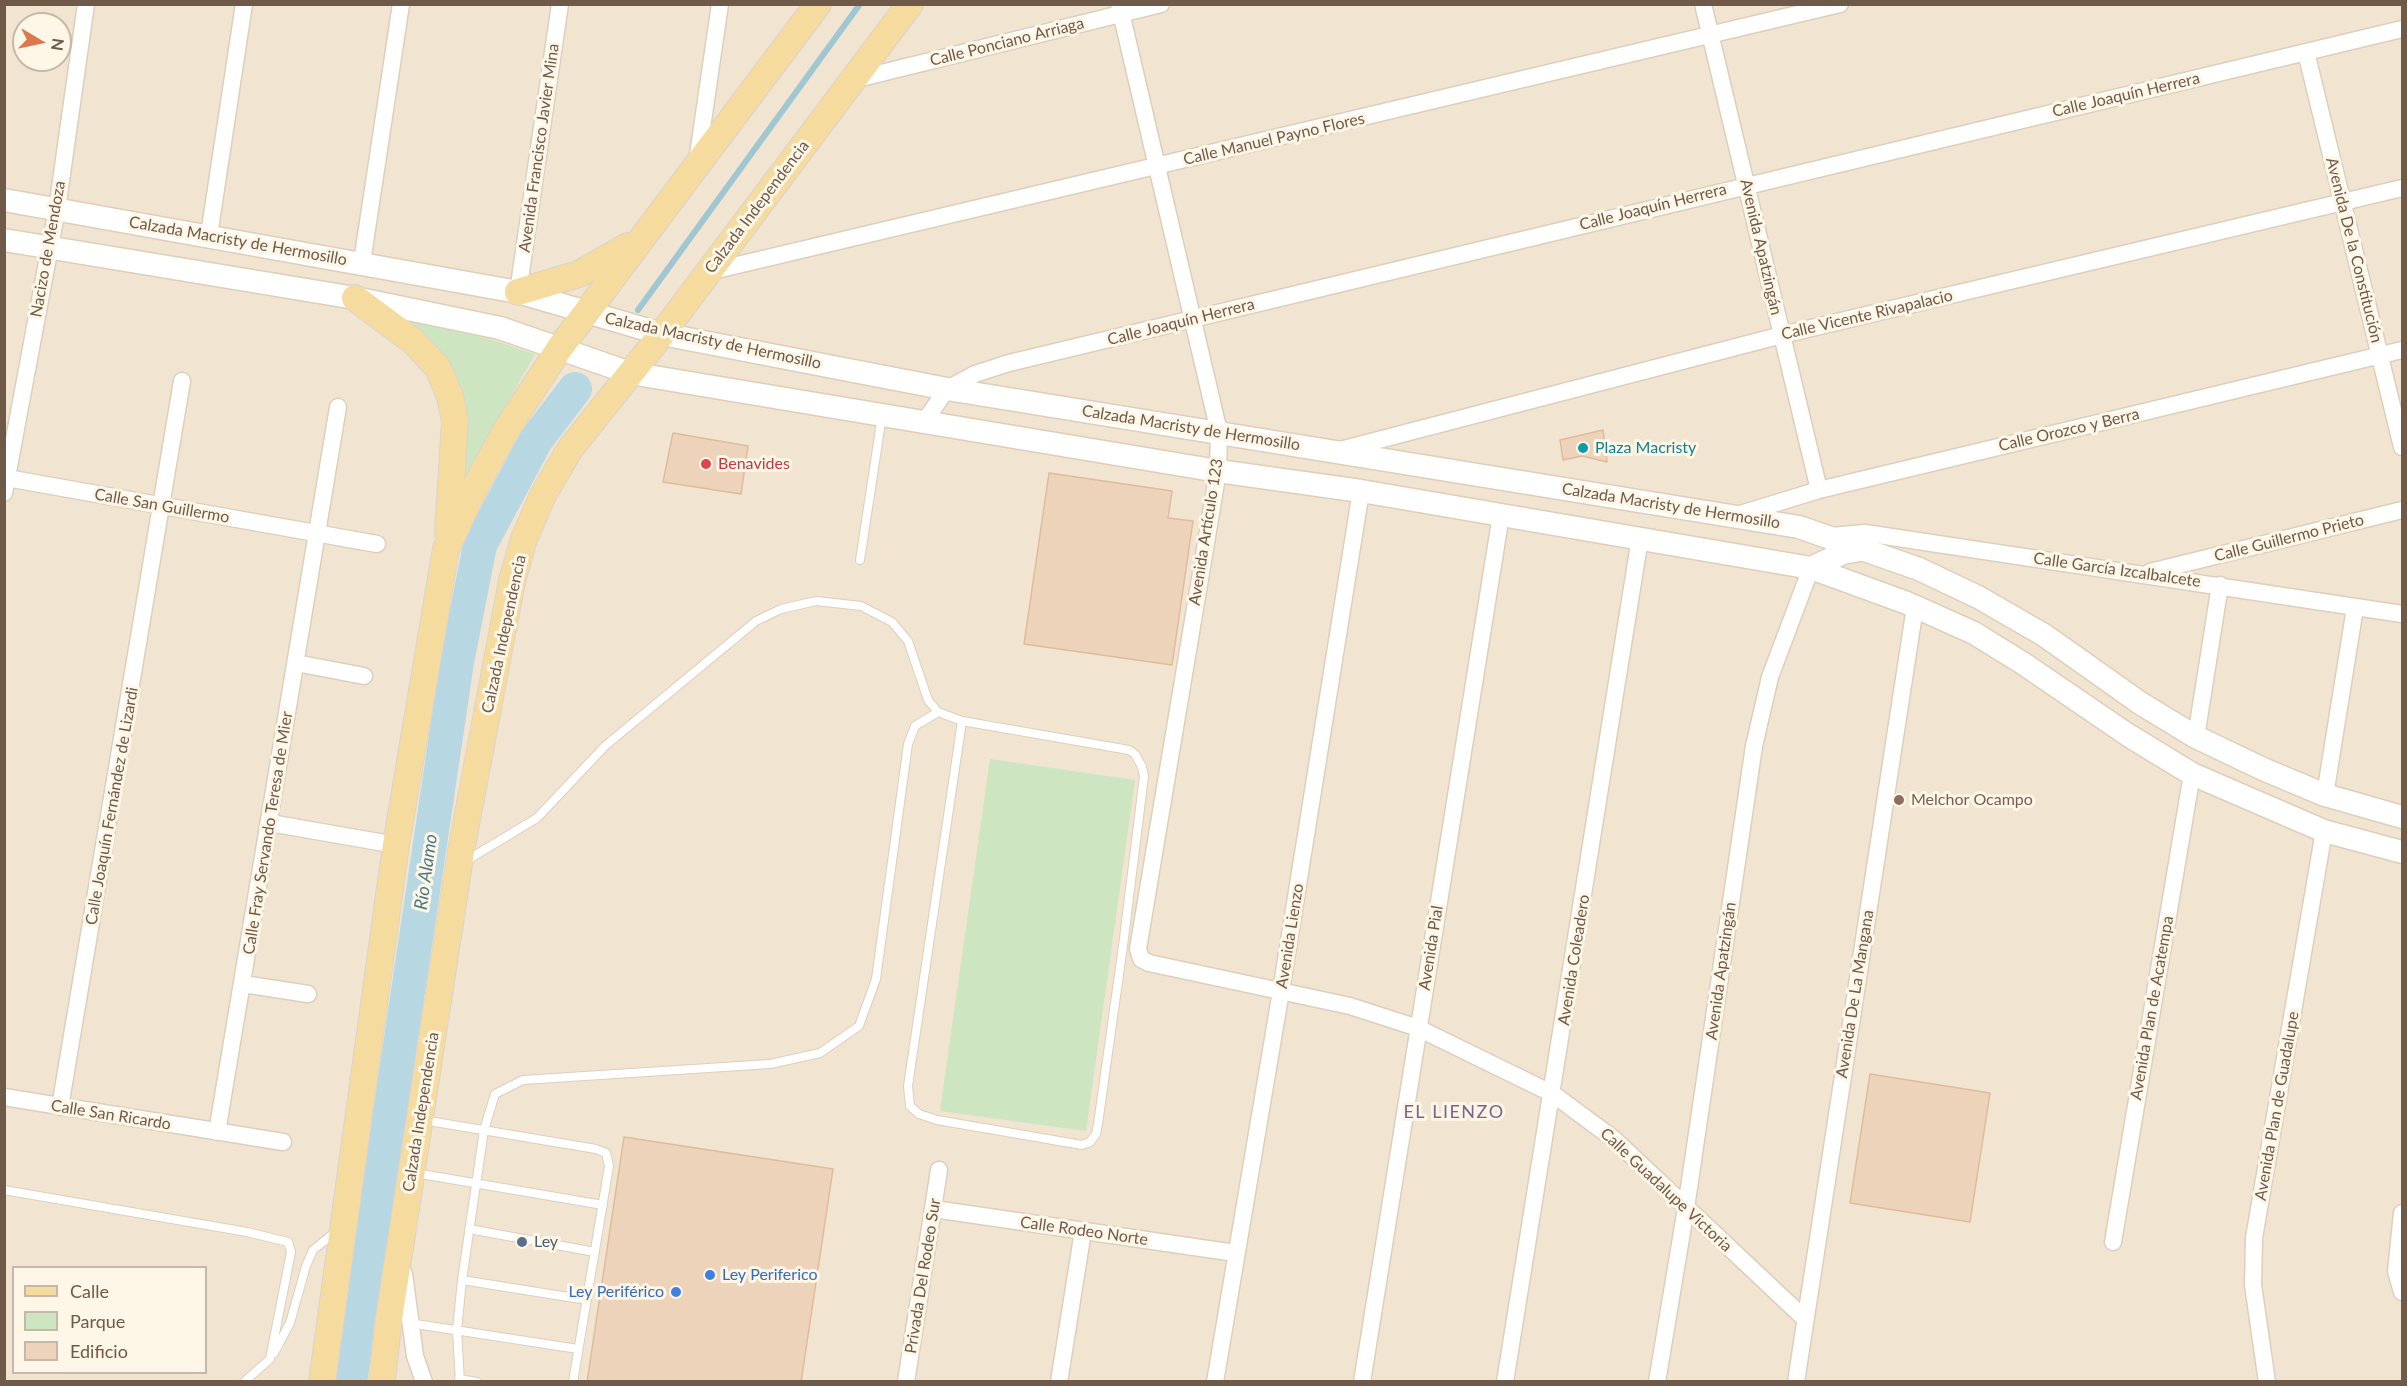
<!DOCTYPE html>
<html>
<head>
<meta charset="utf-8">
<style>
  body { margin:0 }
  #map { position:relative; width:2407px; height:1386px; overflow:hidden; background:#faf2e1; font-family:Lato,sans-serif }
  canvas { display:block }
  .frame { position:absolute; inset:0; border:6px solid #6f5a4a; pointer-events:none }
  .legend { position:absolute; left:12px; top:1266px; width:195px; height:108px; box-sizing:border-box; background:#fef6e6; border:2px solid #c5b8a8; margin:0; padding:8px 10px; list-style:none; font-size:18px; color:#6f5a4a }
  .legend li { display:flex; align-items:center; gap:12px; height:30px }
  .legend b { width:30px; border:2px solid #c5b8a8 }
  .north { position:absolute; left:12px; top:12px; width:60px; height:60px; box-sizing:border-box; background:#fef6e6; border:2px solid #c5b8a8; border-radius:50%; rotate:99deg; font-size:16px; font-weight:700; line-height:24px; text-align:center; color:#6f5a4a }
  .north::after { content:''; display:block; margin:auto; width:21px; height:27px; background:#dc784e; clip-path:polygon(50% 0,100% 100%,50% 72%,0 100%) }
</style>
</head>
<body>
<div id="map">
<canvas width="2407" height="1386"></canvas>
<div class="frame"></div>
<ul class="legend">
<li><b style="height:8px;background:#f5db9d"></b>Calle</li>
<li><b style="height:16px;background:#cde6c1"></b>Parque</li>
<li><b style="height:16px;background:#eed3bb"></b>Edificio</li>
</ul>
<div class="north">N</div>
</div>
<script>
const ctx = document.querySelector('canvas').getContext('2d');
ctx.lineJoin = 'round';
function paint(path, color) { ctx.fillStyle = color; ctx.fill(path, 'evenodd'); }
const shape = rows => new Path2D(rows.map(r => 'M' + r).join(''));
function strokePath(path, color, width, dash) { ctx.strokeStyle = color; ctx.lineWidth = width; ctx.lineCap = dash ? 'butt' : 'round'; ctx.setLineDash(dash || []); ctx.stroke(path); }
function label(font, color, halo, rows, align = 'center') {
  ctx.font = font + ' Lato,sans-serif'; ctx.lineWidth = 6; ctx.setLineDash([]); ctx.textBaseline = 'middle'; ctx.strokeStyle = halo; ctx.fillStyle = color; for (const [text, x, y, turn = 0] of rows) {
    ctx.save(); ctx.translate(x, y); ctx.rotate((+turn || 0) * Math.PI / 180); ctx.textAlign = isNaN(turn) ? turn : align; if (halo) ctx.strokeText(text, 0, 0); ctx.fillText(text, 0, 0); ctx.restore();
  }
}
paint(shape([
  [5,5,2402,5,2402,1381,5,1381],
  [24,24,60,24,60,60,24,60],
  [14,1268,206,1268,206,1372,14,1372]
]), '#f1e4d0');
paint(shape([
  [403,320,486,338,535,354,460,487,462,390],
  [990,759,1135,780,1086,1131,940,1111]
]), '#cde6c1');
strokePath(shape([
  [638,310,860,4]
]), '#9ec7d3', 6);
strokePath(shape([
  [350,1382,457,662,480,545,536,440,575,389]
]), '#b7d8e2', 34);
const building = shape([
  [1603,430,1607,462,1582,456,1563,460,1560,440,1603,430],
  [673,433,748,446,741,494,663,482,673,433],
  [1049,473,1172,491,1168,518,1193,521,1172,665,1024,644,1049,473],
  [1870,1074,1990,1093,1970,1222,1850,1203,1870,1074],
  [624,1137,833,1169,801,1382,587,1382,624,1137]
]);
paint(building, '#eed3bb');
strokePath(building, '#dfbb9c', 1.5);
const service = shape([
  [860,560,882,416],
  [464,862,537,818,605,746,756,621,781,609,816,601,861,606,892,622,908,641,928,700,938,712,962,721,1129,750,1135,754,1142,767,1144,776,1123,946,1098,1124,1096,1134,1090,1142,1082,1145,937,1120,919,1114,910,1106,908,1086,962,721],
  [423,1120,596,1149,606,1153,609,1166,573,1382],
  [415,1173,603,1205],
  [4,1190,247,1232,288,1242,291,1252,270,1359,244,1382],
  [469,1229,595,1252],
  [462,1280,587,1300],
  [409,1323,578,1349],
  [274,1353,290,1323,306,1266,313,1250,338,1230],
  [459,1379,477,1382],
  [460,1382,457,1330,462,1280,484,1130,495,1094,523,1080,770,1064,820,1053,859,1026,876,979,908,744,915,726,938,712]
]);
const minor = shape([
  [1119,4,1219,432,1218,471,1138,949,1141,959,1149,963,1350,1006,1418,1028,1553,1094,1615,1140,1805,1319],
  [1703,4,1819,490],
  [2306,52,2402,447],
  [853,80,1161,4],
  [697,162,720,4],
  [209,235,244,4],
  [362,262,401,4],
  [708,272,1840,4],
  [518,292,560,4],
  [924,422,947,389,975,374,1009,363,2402,29],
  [1340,450,1782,335,2402,188],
  [7,478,377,544],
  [4,493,57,209,86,4],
  [1737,515,1819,490,2402,350],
  [1831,536,1865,533,2402,614],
  [2150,572,2402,510],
  [296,663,364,676],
  [2196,737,2220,585],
  [2325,795,2355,608],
  [270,823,396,845],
  [243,984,308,994],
  [4,1097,283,1142],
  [60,1107,182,381],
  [217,1132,338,407],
  [934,1209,1235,1253],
  [2402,1213,2396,1271,2402,1292],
  [2113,1242,2192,774],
  [404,1274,415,1356,424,1382],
  [906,1382,939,1170],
  [1059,1382,1083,1231],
  [1215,1382,1281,991,1361,491],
  [1362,1382,1501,515],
  [1505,1382,1640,538],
  [1657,1382,1686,1208,1754,746,1770,677,1811,568],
  [1796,1382,1915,607],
  [2267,1382,2253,1285,2254,1238,2324,831]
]);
const secondary = shape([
  [4,200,518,292,662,334,947,389,1799,527,1919,569,1978,597,2044,635,2140,703,2196,737,2263,769,2325,795,2402,817],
  [4,240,355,298,500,328,630,373,1218,471,1361,491,1811,568,1907,603,1974,633,2024,664,2128,735,2192,774,2324,831,2402,852],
  [1811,568,1843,553,1865,549]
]);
const primary = shape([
  [518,292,579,274,628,246],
  [355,298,414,342,438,368,450,396,455,421,448,532],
  [322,1382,396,845,446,549,474,489,505,432,559,349,818,4],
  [382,1382,388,1325,461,851,512,581,524,539,543,495,570,449,662,334,910,4]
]);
strokePath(service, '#ddcfbe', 10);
strokePath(minor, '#ddcfbe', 19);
strokePath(secondary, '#dfceb9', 25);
strokePath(primary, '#dad4d0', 28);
strokePath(service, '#fff', 8);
strokePath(minor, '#fff', 16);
strokePath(secondary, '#fff', 22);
strokePath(primary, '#f5db9d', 26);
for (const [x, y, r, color] of [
  [1583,448,6,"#0f9aa8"],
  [706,464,6,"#e0444e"],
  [1899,800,6,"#8d6e63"],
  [522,1242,6,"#5c6f8a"],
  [710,1275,6,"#3f7fe0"],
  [676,1292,6,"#3f7fe0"]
]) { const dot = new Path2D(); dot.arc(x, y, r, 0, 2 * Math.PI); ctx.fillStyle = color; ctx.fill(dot); strokePath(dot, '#fef6e6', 2); }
label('16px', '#6f5a4a', '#fef6e6', [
  ["Calle Ponciano Arriaga",1007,42,-14],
  ["Calle Joaquín Herrera",2126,95,-13],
  ["Calle Manuel Payno Flores",1274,139,-13],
  ["Avenida Francisco Javier Mina",539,148,-82],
  ["Calzada Independencia",757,207,-53],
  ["Calle Joaquín Herrera",1653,207,-14],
  ["Calzada Macristy de Hermosillo",238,241,10],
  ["Avenida Apatzingán",1761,247,77],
  ["Nacizo de Mendoza",48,249,-80],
  ["Avenida De la Constitución",2354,250,76],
  ["Calle Vicente Rivapalacio",1867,315,-13],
  ["Calle Joaquín Herrera",1181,322,-14],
  ["Calzada Macristy de Hermosillo",713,341,12],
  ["Calzada Macristy de Hermosillo",1191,428,9],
  ["Calle Orozco y Berra",2069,430,-13],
  ["Calle San Guillermo",162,506,10],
  ["Calzada Macristy de Hermosillo",1671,506,9],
  ["Avenida Artículo 123",1206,532,-81],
  ["Calle Guillermo Prieto",2289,538,-14],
  ["Calle García Izcalbalcete",2117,570,8],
  ["Calzada Independencia",504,634,-78],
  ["Calle Joaquín Fernández de Lizardi",112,806,-80],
  ["Calle Fray Servando Teresa de Mier",268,833,-81],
  ["Avenida Lienzo",1290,936,-81],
  ["Avenida Pial",1431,948,-81],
  ["Avenida Coleadero",1574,960,-81],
  ["Avenida Apatzingán",1721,971,-82],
  ["Avenida De La Mangana",1855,994,-81],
  ["Avenida Plan de Acatempa",2152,1008,-80],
  ["Avenida Plan de Guadalupe",2277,1106,-80],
  ["Calzada Independencia",421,1112,-81],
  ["Calle San Ricardo",111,1115,9],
  ["Calle Guadalupe Victoria",1666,1190,43],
  ["Calle Rodeo Norte",1084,1231,8],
  ["Privada Del Rodeo Sur",923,1276,-81]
]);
label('16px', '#0d838f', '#fef6e6', [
  ["Plaza Macristy",1595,448]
], 'left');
label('16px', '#be3a42', '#fef6e6', [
  ["Benavides",718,464]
], 'left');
label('16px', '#785e54', '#fef6e6', [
  ["Melchor Ocampo",1911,800]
], 'left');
label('16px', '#4e5e75', '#fef6e6', [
  ["Ley",534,1242]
], 'left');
label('16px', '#366cbe', '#fef6e6', [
  ["Ley Periferico",722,1275],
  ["Ley Periférico",664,1292,"right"]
], 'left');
label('italic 18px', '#497888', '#fef6e6', [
  ["Río Alamo",426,872,-82]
]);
ctx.letterSpacing = '1.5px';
label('18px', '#81628c', '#fef6e6', [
  ["EL LIENZO",1454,1112]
]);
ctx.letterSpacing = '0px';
</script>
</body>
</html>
